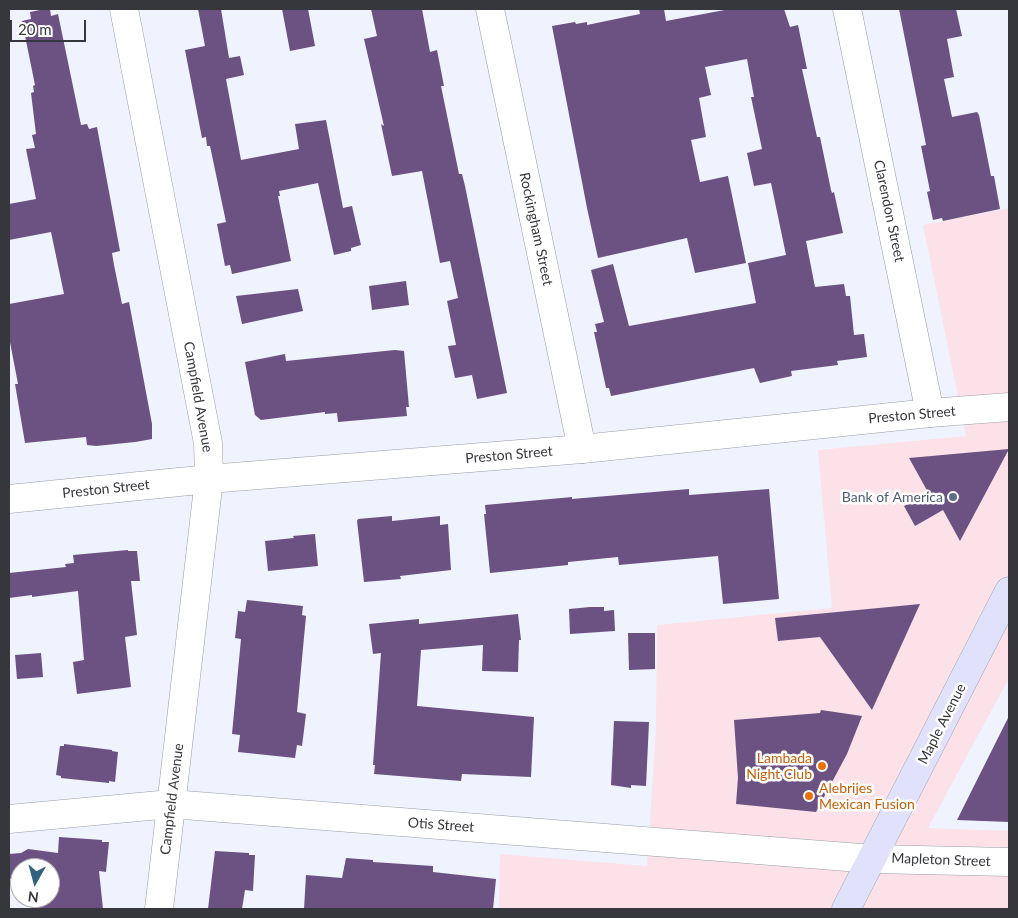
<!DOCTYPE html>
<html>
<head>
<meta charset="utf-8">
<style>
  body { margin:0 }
  #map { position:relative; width:1018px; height:918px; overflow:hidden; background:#eff3fe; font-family:Lato,sans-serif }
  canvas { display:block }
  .frame { position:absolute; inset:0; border:10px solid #36373c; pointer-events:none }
  .north { position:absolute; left:10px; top:858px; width:50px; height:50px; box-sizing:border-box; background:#fff; border:1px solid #afafb1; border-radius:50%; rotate:187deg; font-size:14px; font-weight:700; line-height:20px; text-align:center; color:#36373c }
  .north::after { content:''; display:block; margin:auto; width:18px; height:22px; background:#316380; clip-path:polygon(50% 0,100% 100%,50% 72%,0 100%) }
  .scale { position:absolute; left:10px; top:20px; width:76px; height:22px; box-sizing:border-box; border:2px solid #36373c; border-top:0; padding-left:6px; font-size:15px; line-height:18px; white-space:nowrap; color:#36373c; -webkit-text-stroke:4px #fff; paint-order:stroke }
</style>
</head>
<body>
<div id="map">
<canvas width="1018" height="918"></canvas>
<div class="frame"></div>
<div class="north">N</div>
<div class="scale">20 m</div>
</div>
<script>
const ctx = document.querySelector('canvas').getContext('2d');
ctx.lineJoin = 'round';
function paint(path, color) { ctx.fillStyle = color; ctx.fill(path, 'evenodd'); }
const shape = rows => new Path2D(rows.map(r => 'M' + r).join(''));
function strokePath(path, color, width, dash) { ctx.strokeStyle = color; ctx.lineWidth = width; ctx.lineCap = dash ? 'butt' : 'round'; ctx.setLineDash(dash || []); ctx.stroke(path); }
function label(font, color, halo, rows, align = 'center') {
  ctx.font = font + ' Lato,sans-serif'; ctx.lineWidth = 5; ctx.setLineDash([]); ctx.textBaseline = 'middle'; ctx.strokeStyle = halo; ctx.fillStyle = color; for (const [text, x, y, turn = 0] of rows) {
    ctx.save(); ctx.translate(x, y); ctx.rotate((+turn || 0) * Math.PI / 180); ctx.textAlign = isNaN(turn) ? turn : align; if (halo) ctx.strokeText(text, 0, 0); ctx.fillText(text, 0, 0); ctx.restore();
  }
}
paint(shape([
  [1009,208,1009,678,928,828,1009,831,1009,909,499,909,500,854,647,866,656,727,657,625,832,608,818,450,966,436,923,225]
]), '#fce1e8');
paint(shape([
  [45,9,50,9,51,16,58,14,81,125,87,124,89,129,97,127,120,251,112,253,114,265,122,304,129,302,152,424,152,439,135,442,96,446,87,445,86,437,25,443,15,384,18,384,9,337,9,304,64,294,51,232,9,240,9,204,36,199,26,149,35,148,32,135,36,134,31,93,34,92,33,86,35,85,22,21,31,19,30,12],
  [198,9,221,9,229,58,240,56,244,75,226,79,241,160,299,149,295,124,326,120,343,208,352,206,361,245,351,248,351,251,334,255,318,183,279,191,280,196,278,196,291,261,232,274,230,265,225,266,217,224,226,222,210,146,207,146,206,137,202,138,185,50,205,46],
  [282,9,308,9,315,46,290,51],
  [371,9,422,9,430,52,437,50,444,86,441,86,459,174,462,174,465,186,507,393,477,399,472,375,455,378,448,346,456,345,447,301,458,298,450,261,440,263,422,171,392,176,381,124,384,126,364,39,377,36],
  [639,9,664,9,666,21,730,9,784,9,790,27,798,25,807,69,802,69,817,137,820,137,831,190,832,193,834,192,843,233,806,241,815,287,844,284,846,296,850,296,854,335,864,334,867,357,837,361,838,365,791,371,792,376,760,383,754,368,611,396,609,388,606,388,594,332,597,332,595,324,604,322,591,270,613,264,629,326,756,303,748,263,786,255,771,183,754,186,747,153,762,149,751,97,754,97,747,59,705,67,711,95,699,98,706,137,691,140,700,182,728,176,746,263,695,273,687,238,598,258,587,208,552,26,575,22,576,24,587,22,587,25,640,14],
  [899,9,956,9,962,36,947,39,954,77,944,79,952,117,977,112,979,115,991,176,994,176,1000,209,943,221,942,218,933,220,927,192,930,191,921,146,926,145],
  [406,281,409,305,372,310,369,286],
  [298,289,303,311,242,324,236,296],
  [395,350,404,351,409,407,406,407,407,416,338,422,337,413,325,414,325,412,261,420,255,415,245,362,285,354,286,361],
  [1009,449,960,541,943,510,915,526,904,506,929,494,909,458],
  [689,489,689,495,769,489,779,599,723,604,718,556,619,565,618,557,568,562,568,565,490,573,484,514,486,514,485,505,572,497,572,499],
  [392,516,392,521,440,516,440,525,448,524,451,570,400,576,401,579,364,582,357,521,358,519],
  [315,534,318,566,268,571,265,541,294,538,293,536],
  [128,550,128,551,137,551,140,581,131,581,137,635,125,637,131,687,77,694,73,662,84,660,78,591,32,597,32,595,9,598,9,573,66,567,65,564,74,563,73,555],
  [247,600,303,606,302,615,306,616,297,712,306,714,302,746,297,745,295,758,238,752,240,735,232,734,241,639,235,638,238,611,245,612],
  [920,604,872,710,820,637,778,641,775,618],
  [590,607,604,607,604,611,614,610,615,631,570,634,569,609],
  [518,614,521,640,519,640,518,672,482,671,483,645,421,650,417,706,534,717,531,777,462,774,461,781,374,774,375,765,373,765,381,653,373,654,369,624,419,619,419,624],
  [628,633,655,633,655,669,629,670],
  [41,653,43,677,17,679,15,655],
  [821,710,862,716,847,754,816,812,736,804,738,778,734,720,820,713],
  [1009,716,1009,822,957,820],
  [614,721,649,722,646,786,631,785,631,788,611,785],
  [64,744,112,750,112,751,118,752,115,782,109,781,109,783,61,778,61,776,56,775,60,746,64,746],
  [59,837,102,840,102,842,109,842,106,872,99,871,103,909,32,909,31,898,50,898,50,868,20,868,20,878,9,879,9,854,21,853,28,849,58,853],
  [215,851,249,853,249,855,255,855,253,891,245,890,242,909,208,909],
  [346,858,373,860,373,862,433,866,433,872,496,879,493,909,304,909,306,875,342,878]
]), '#6c5183');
const minor = shape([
  [490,9,582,449],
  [847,9,930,413],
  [9,819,171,804,873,859,1009,862]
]);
const tertiary = shape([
  [124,9,208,443,209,479,159,909],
  [9,499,209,479,582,449,930,413,1009,407]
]);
const secondary = shape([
  [846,909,1009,591]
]);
strokePath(minor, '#999da8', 29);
strokePath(tertiary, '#999da8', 29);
strokePath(secondary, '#999da8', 29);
strokePath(minor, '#fff', 28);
strokePath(tertiary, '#fff', 28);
strokePath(secondary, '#e0e1fb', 28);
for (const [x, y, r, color] of [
  [953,497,5,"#5c6f8a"],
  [822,766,5,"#e8710a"],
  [809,796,5,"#e8710a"]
]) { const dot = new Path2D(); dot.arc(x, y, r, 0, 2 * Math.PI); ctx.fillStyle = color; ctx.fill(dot); strokePath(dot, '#fff', 2); }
label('14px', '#36373c', '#fff', [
  ["Clarendon Street",889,211,78],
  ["Rockingham Street",536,229,78],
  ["Campfield Avenue",198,397,80],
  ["Preston Street",912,415,-5],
  ["Preston Street",509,455,-5],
  ["Preston Street",106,489,-6],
  ["Maple Avenue",942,724,-63],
  ["Campfield Avenue",172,799,-83],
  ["Otis Street",441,825,4],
  ["Mapleton Street",941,860,2]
]);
label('14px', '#4e5e75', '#fff', [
  ["Bank of America",943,497]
], 'right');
label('14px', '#c56008', '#fff', [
  ["Lambada",812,758],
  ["Night Club",812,774],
  ["Alebrijes",819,788,"left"],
  ["Mexican Fusion",819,804,"left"]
], 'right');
</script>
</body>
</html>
